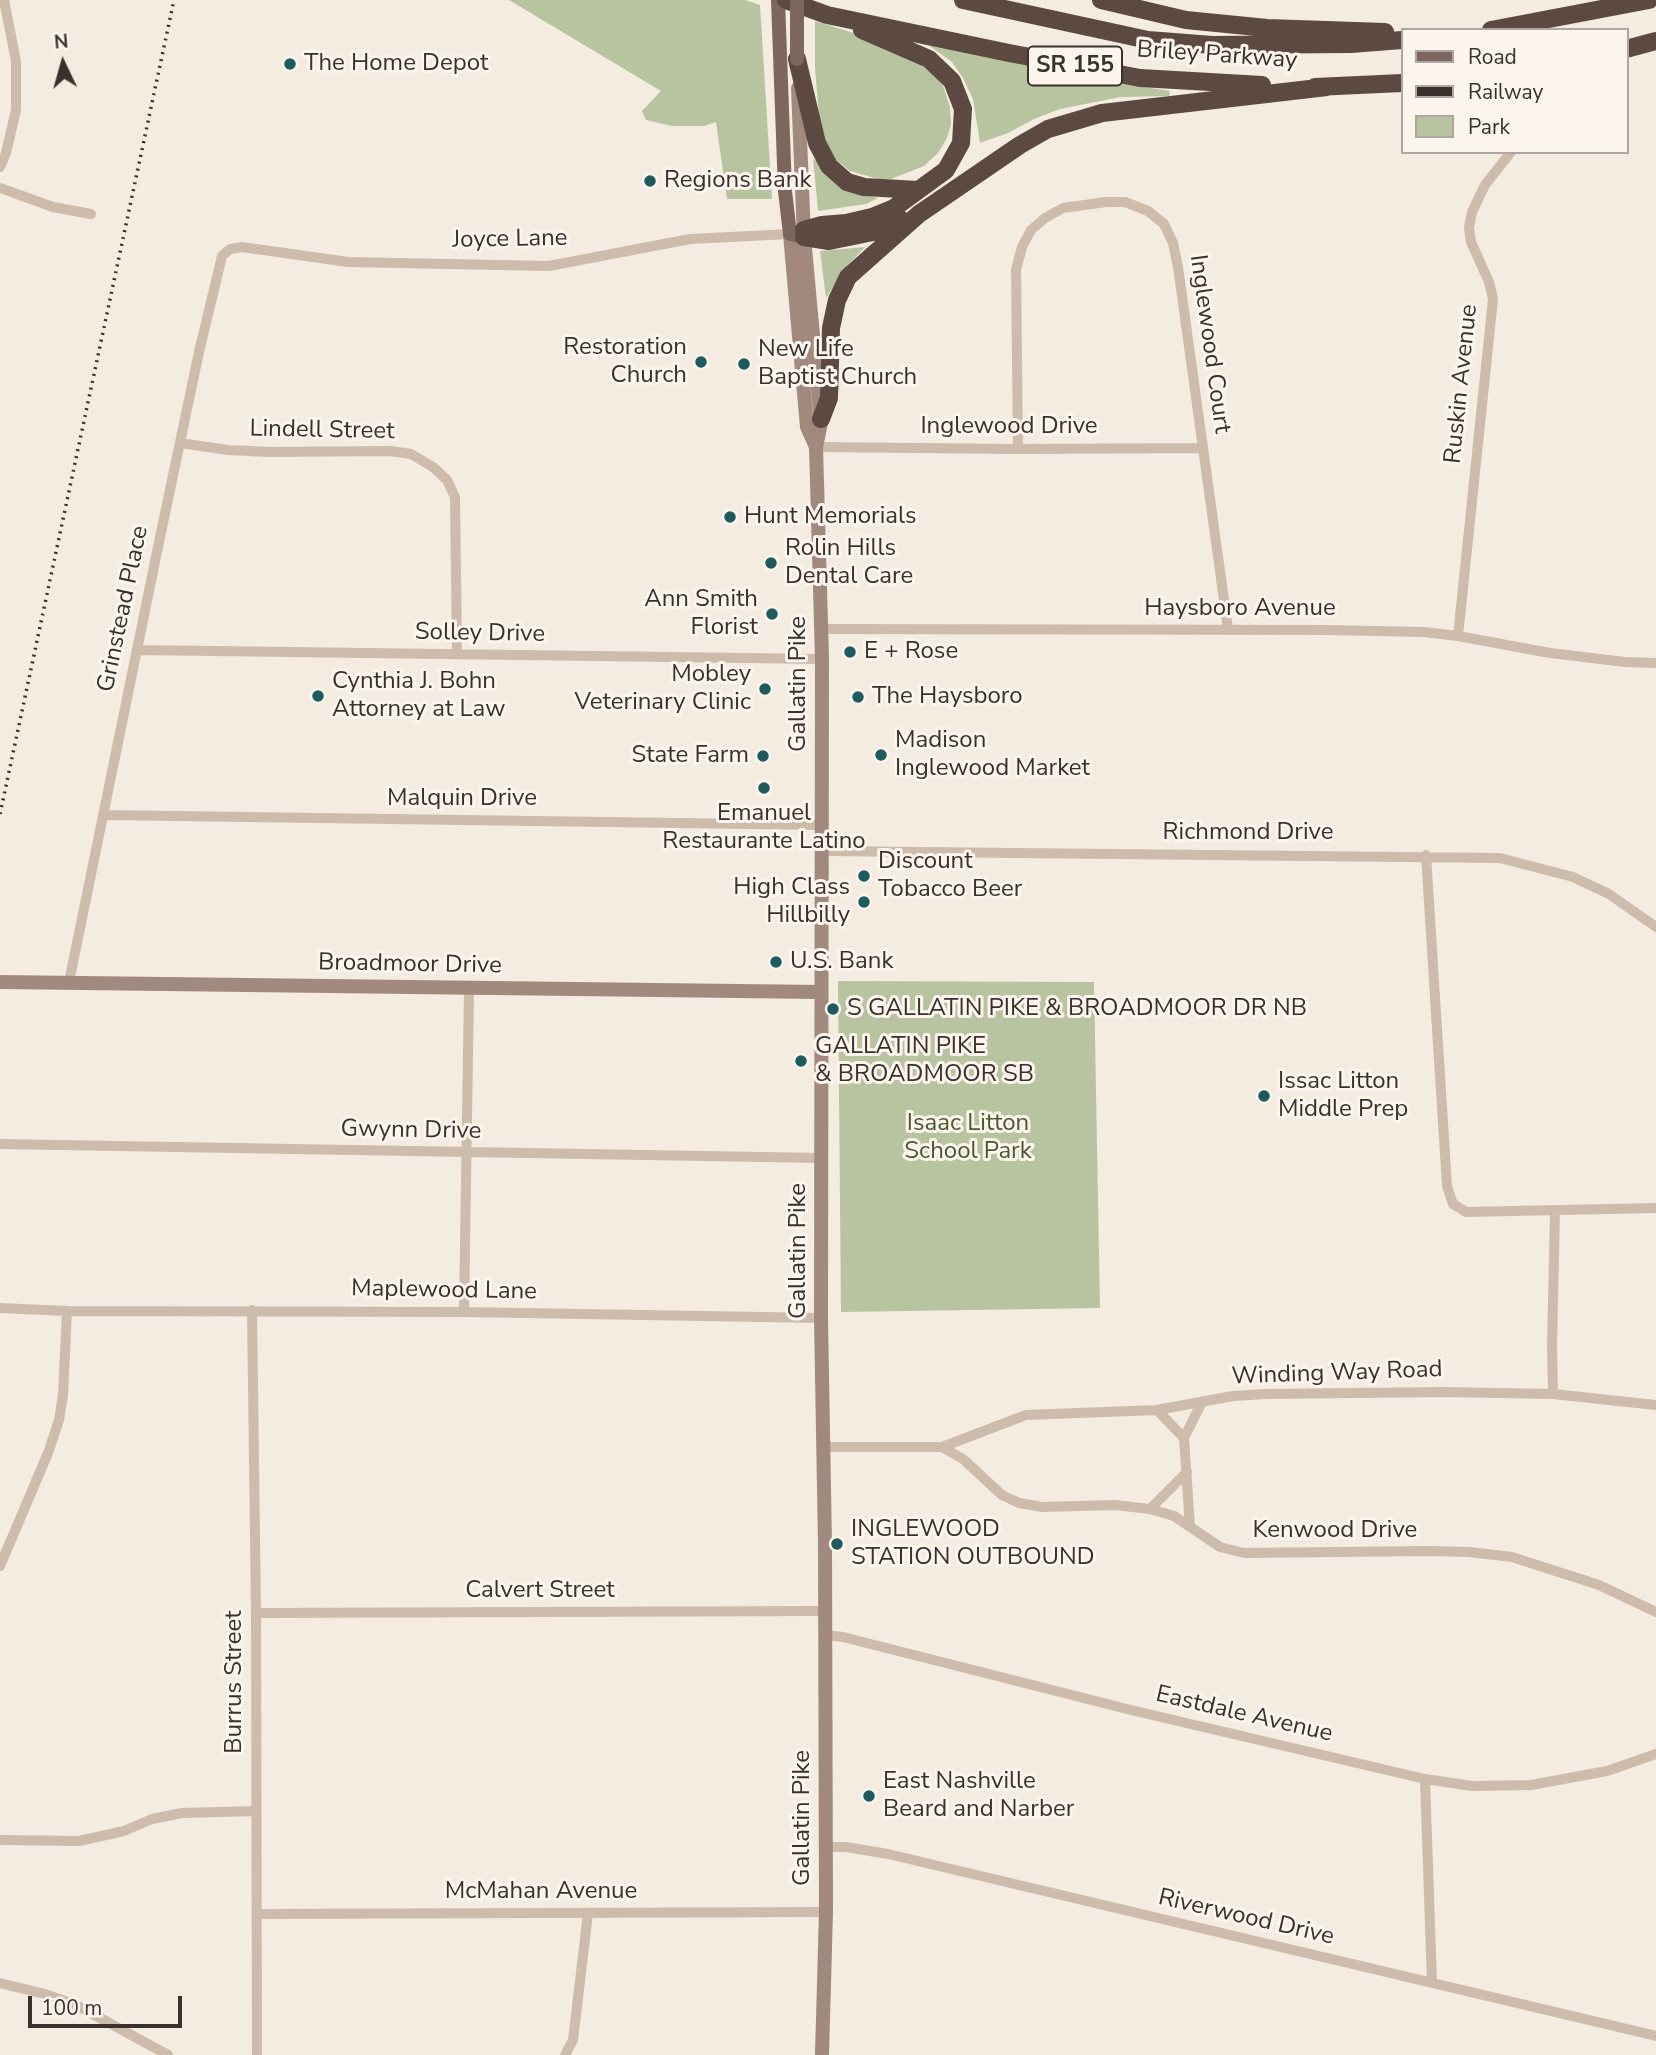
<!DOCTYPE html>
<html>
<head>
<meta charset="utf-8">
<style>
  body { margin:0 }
  #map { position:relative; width:1656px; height:2055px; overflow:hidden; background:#f4ebe1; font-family:"Nunito Sans",sans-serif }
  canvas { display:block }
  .legend { position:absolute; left:1401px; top:28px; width:228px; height:126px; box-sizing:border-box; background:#fbf5ee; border:2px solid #aea6a0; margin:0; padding:9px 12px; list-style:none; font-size:21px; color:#3b302b }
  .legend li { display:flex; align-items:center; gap:14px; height:35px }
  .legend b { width:35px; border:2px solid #aea6a0 }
  .north { position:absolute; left:28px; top:28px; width:70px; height:70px; -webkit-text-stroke:5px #fbf5ee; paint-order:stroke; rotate:355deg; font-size:19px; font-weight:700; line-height:28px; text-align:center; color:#3b302b }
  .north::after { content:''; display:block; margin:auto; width:24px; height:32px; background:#3b302b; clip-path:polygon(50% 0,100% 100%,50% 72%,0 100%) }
  .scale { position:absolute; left:28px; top:1996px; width:154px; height:32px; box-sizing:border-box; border:4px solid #3b302b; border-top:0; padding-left:9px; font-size:21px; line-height:24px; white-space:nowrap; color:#3b302b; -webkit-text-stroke:5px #fbf5ee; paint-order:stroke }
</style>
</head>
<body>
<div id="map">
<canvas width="1656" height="2055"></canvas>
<ul class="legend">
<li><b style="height:9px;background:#7d675c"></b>Road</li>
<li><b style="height:9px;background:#3b302b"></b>Railway</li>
<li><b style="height:19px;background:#b8c4a0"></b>Park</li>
</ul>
<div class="north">N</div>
<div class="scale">100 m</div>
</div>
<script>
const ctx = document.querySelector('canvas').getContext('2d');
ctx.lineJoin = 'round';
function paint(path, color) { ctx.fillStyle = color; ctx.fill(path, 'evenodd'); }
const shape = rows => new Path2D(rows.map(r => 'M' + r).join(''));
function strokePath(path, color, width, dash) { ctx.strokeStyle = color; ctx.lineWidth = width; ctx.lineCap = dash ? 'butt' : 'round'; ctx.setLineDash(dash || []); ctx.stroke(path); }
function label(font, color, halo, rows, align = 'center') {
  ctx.font = font + ' "Nunito Sans",sans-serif'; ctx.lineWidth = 6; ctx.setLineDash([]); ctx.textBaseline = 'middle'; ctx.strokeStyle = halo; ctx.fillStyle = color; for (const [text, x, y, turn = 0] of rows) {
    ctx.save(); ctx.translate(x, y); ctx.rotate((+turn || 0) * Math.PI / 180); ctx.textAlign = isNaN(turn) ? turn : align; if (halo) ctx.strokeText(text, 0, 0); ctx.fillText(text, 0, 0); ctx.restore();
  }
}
paint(shape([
  [509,0,745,0,760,5,772,199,727,199,716,122,704,126,672,126,646,120,642,111,661,91],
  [815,21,883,42,904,52,940,77,950,107,951,125,946,140,938,153,924,166,891,179,878,179,850,171,834,158,825,143,820,129,815,68],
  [924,42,1078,77,1170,91,1169,96,1121,97,1060,109,1034,119,1008,133,980,143,973,99,963,78,952,62],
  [813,158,836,181,859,194,878,198,866,204,818,211],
  [865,247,847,266,826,298,820,251],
  [838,981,1094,982,1100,1308,841,1312]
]), '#b8c4a0');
strokePath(shape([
  [0,167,6,153,16,110,16,61,4,0],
  [0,188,53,207,91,214],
  [180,443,228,450,269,452,390,451,411,454,433,467,447,480,455,497,457,654],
  [816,447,1018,449,1202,448],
  [1018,449,1016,270,1022,247,1031,230,1045,218,1063,208,1106,202,1125,202,1148,211,1164,224,1173,243,1178,267,1228,629],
  [822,629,1326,630,1424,632,1458,636,1550,653,1625,662,1656,663],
  [1458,636,1493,299,1489,282,1471,242,1469,228,1472,212,1485,185,1511,152],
  [137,650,822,659],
  [103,815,821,825],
  [822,851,1500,858,1573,877,1609,894,1656,927],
  [1426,855,1447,1186,1453,1204,1466,1212,1656,1208],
  [69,982,159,542,199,352,222,256,230,249,242,247,348,262,549,266,690,239,790,234],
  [0,1144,821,1158],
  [0,1308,67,1311,464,1312,821,1318],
  [252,1310,256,1613,257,2055],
  [464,1312,469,989],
  [1553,1394,1552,1346,1555,1211],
  [1157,1410,1184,1438,1190,1527],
  [1184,1438,1202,1402],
  [823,1447,942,1447,963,1459,1002,1495,1019,1503,1042,1507,1115,1505,1150,1509,1174,1516,1220,1547,1244,1553,1430,1551,1469,1552,1512,1557,1599,1585,1656,1612],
  [942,1447,1026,1415,1157,1410,1233,1396,1265,1394,1444,1392,1553,1394,1656,1405],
  [1150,1509,1187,1472],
  [0,1566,48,1453,59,1420,63,1395,67,1311],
  [256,1613,824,1611],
  [825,1635,843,1637,1131,1710,1425,1779,1472,1786,1531,1785,1607,1771,1656,1754],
  [1425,1779,1432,1983],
  [0,1840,79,1841,124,1831,152,1819,182,1813,256,1811],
  [825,1847,846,1847,888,1854,1656,2036],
  [257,1914,826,1912],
  [0,1983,45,1994,76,2005,168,2055],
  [565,2055,573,2040,588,1913]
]), '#cdbbac', 10);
strokePath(shape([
  [798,88,804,237,821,423,816,447,822,659,821,1318,825,1545,826,1912,822,2055],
  [801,231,790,234,807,427,816,447],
  [0,982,820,992]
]), '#a18a7d', 14);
strokePath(shape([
  [778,0,785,191,790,234,804,237]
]), '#7d675c', 14);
strokePath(shape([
  [786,0,827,15,1009,53,1140,78,1262,85],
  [963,0,1148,40,1212,45,1351,44,1402,40],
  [1101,0,1186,20,1267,28,1385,32],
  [1491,30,1649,0],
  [1626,49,1656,41],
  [797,59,817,143,829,166,847,182,864,187,918,190],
  [1315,87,1402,83],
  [804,230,822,225,846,223,872,217,894,208,946,170,961,143,963,109,952,81,929,59,862,30],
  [804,237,829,241,873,232,902,220],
  [821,419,829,398,831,328,837,300,848,277,919,214,1020,145,1048,129,1102,113,1327,87]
]), '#5c4a42', 18);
strokePath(shape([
  [0,814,174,0]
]), '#3b302b', 3.5, [2, 5]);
strokePath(shape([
  [797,0,797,59]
]), '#7d675c', 14);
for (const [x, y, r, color] of [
  [290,64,7,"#1f5a5e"],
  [650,181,7,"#1f5a5e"],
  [701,362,7,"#1f5a5e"],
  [744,364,7,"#1f5a5e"],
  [730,517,7,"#1f5a5e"],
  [771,563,7,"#1f5a5e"],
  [772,614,7,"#1f5a5e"],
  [850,652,7,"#1f5a5e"],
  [765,689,7,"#1f5a5e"],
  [318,696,7,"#1f5a5e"],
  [858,697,7,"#1f5a5e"],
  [881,755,7,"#1f5a5e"],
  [763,756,7,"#1f5a5e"],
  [764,788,7,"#1f5a5e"],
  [864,876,7,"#1f5a5e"],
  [864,902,7,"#1f5a5e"],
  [776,962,7,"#1f5a5e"],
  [833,1009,7,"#1f5a5e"],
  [801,1061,7,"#1f5a5e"],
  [1264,1096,7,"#1f5a5e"],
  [837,1544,7,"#1f5a5e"],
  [869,1796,7,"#1f5a5e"]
]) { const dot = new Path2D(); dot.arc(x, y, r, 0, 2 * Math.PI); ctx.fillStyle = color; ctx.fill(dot); strokePath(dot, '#fbf5ee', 2.5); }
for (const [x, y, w] of [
  [1075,66,94]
]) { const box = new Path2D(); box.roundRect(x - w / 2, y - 19.5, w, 39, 5); ctx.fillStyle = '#fbf5ee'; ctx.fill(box); strokePath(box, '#3b302b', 2); }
label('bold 23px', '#3b302b', null, [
  ["SR 155",1075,66]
]);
label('24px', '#3b302b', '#fbf5ee', [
  ["Briley Parkway",1217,56,4],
  ["Joyce Lane",510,240,-1],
  ["Inglewood Court",1209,344,82],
  ["Ruskin Avenue",1462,384,-84],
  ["Inglewood Drive",1009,427],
  ["Lindell Street",322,431,1],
  ["Grinstead Place",124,609,-78],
  ["Haysboro Avenue",1240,609],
  ["Solley Drive",480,634,1],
  ["Gallatin Pike",799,684,-90],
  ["Malquin Drive",462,799],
  ["Richmond Drive",1248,833],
  ["Broadmoor Drive",410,965,1],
  ["Gwynn Drive",411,1131,1],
  ["Gallatin Pike",799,1251,-90],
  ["Maplewood Lane",444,1291,1],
  ["Winding Way Road",1337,1374,-2],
  ["Kenwood Drive",1335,1531],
  ["Calvert Street",540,1591],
  ["Burrus Street",235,1682,-90],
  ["Eastdale Avenue",1244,1715,13],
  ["Gallatin Pike",803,1818,-90],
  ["McMahan Avenue",541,1892],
  ["Riverwood Drive",1246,1918,13]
]);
label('24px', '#3b302b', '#fbf5ee', [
  ["The Home Depot",304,64],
  ["Regions Bank",664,181],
  ["Restoration",687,348,"right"],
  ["Church",687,376,"right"],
  ["New Life",758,350],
  ["Baptist Church",758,378],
  ["Hunt Memorials",744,517],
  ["Rolin Hills",785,549],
  ["Dental Care",785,577],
  ["Ann Smith",758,600,"right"],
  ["Florist",758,628,"right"],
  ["E + Rose",864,652],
  ["Mobley",751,675,"right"],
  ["Veterinary Clinic",751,703,"right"],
  ["Cynthia J. Bohn",332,682],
  ["Attorney at Law",332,710],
  ["The Haysboro",872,697],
  ["Madison",895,741],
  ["Inglewood Market",895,769],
  ["State Farm",749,756,"right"],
  ["Emanuel",764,814,"center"],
  ["Restaurante Latino",764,842,"center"],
  ["Discount",878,862],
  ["Tobacco Beer",878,890],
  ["High Class",850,888,"right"],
  ["Hillbilly",850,916,"right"],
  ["U.S. Bank",790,962],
  ["S GALLATIN PIKE & BROADMOOR DR NB",847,1009],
  ["GALLATIN PIKE",815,1047],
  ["& BROADMOOR SB",815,1075],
  ["Issac Litton",1278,1082],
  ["Middle Prep",1278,1110],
  ["INGLEWOOD",851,1530],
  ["STATION OUTBOUND",851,1558],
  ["East Nashville",883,1782],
  ["Beard and Narber",883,1810]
], 'left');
label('24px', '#4a5a2e', '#fbf5ee', [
  ["Isaac Litton",968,1124],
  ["School Park",968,1152]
]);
</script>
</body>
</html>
